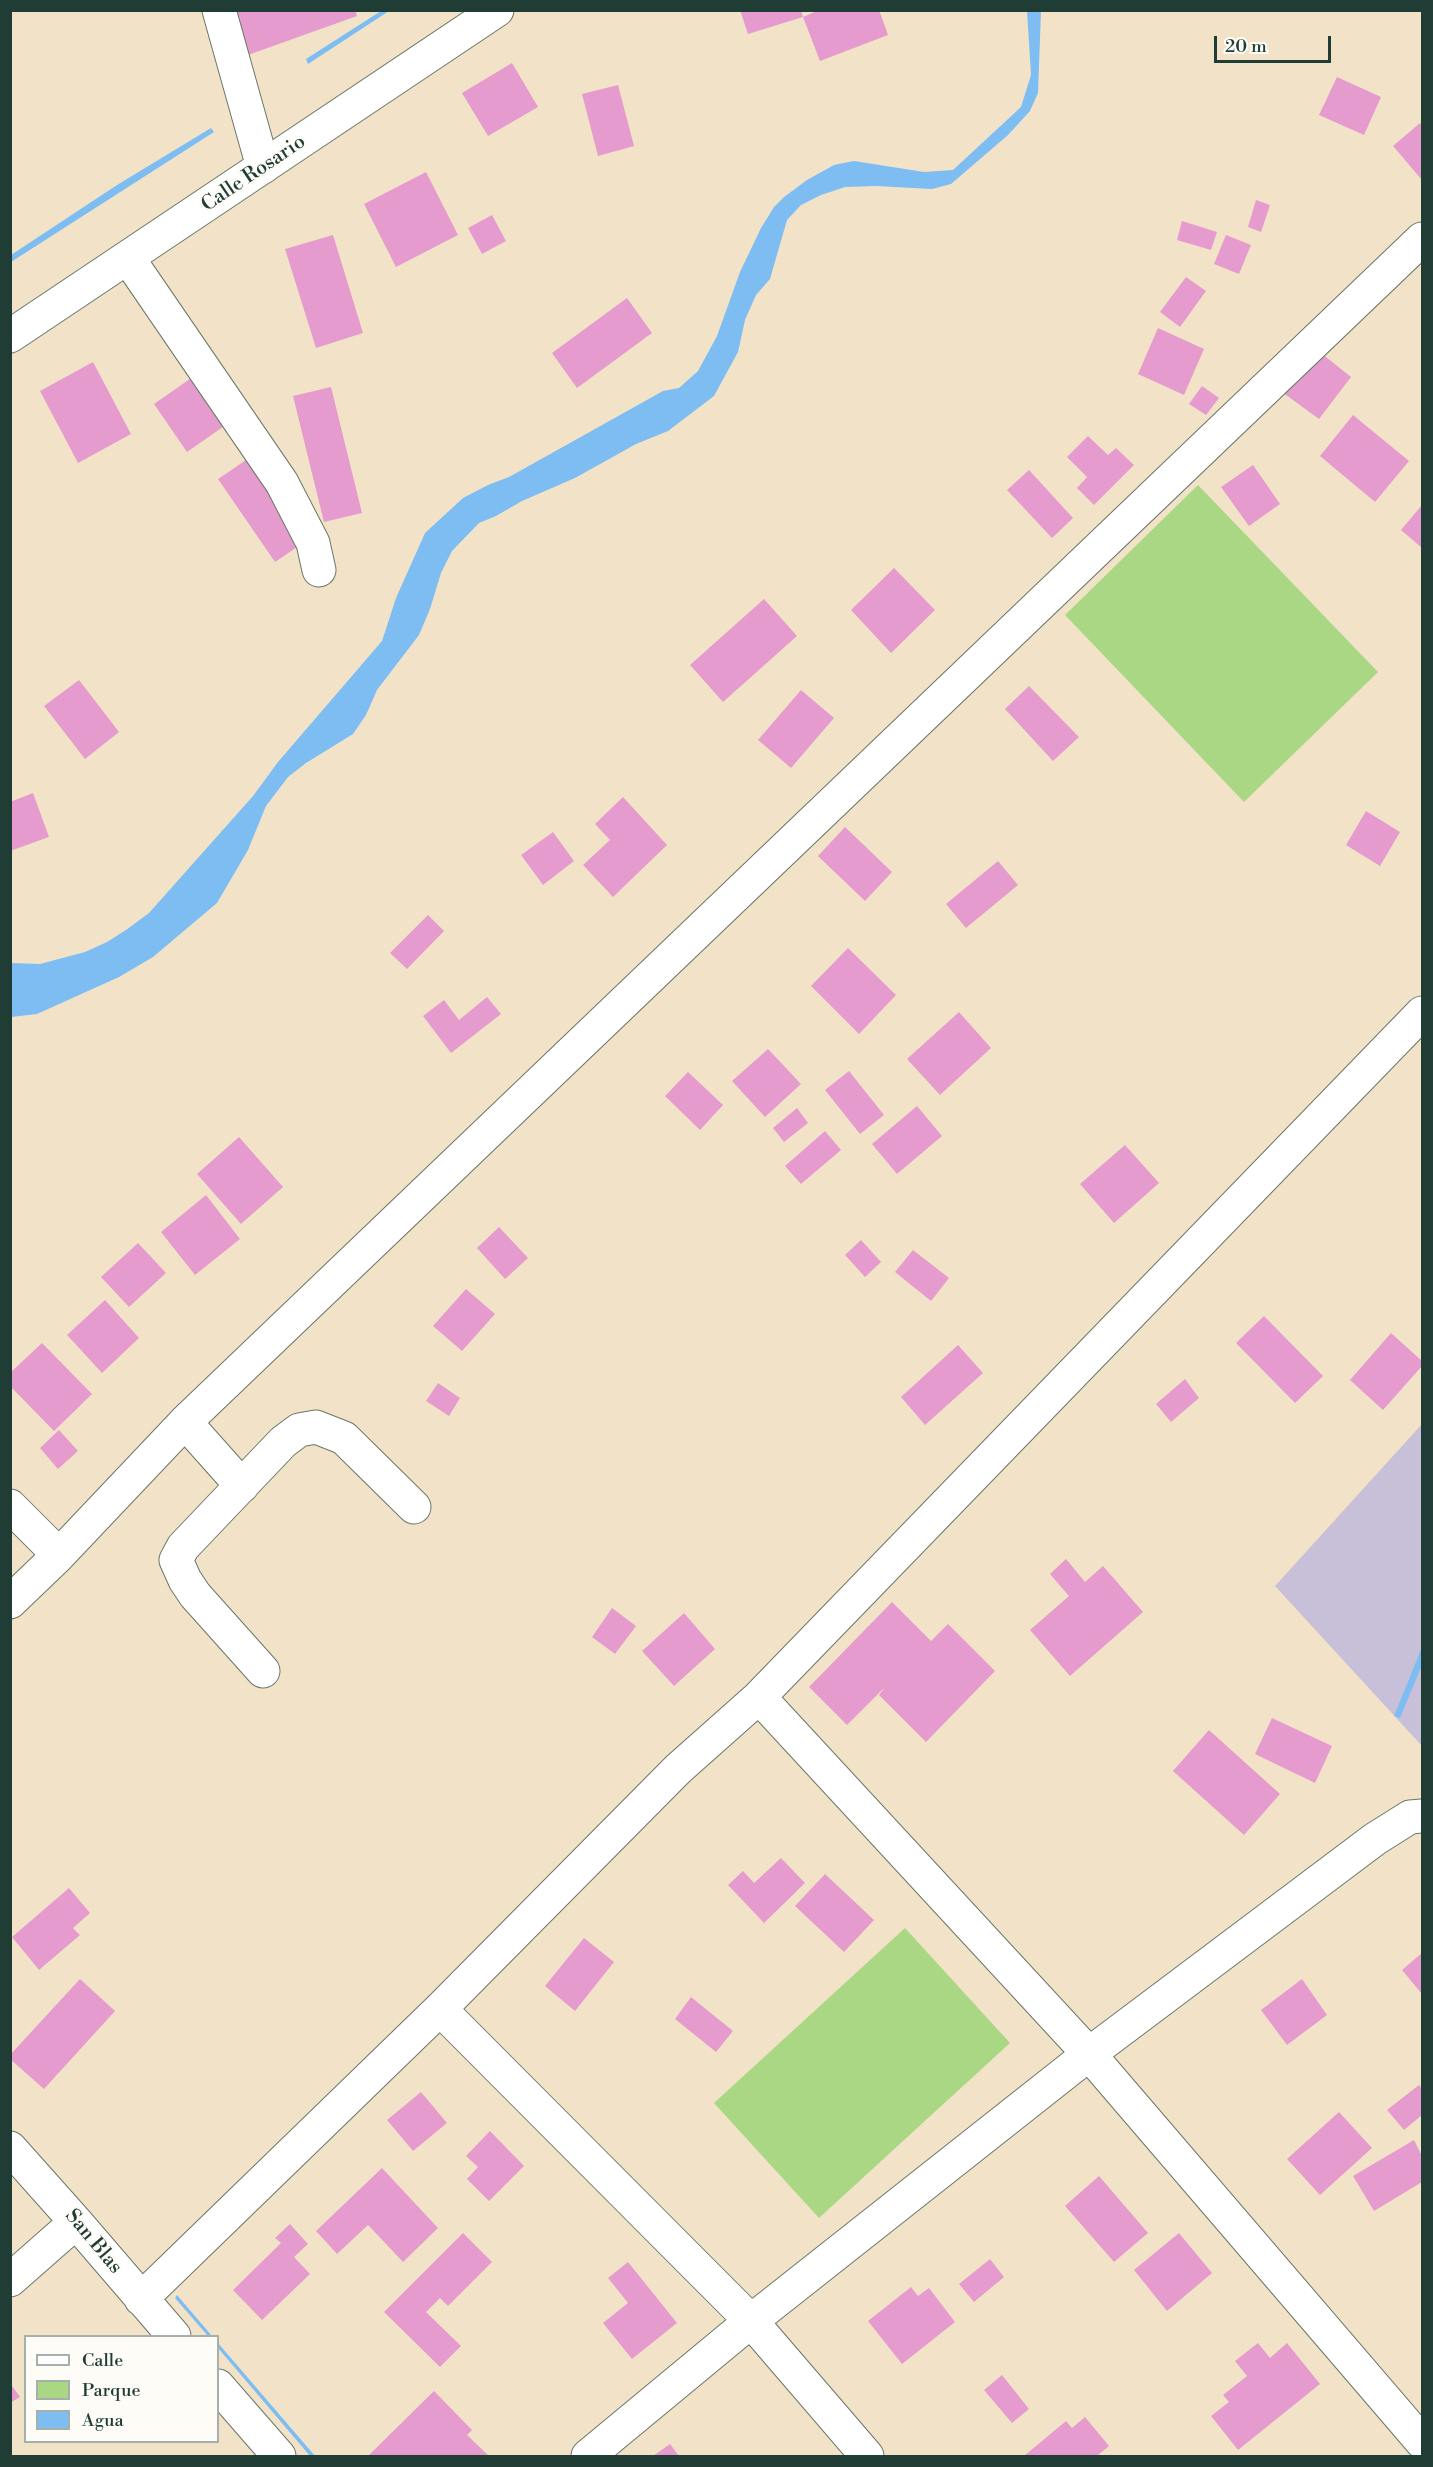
<!DOCTYPE html>
<html>
<head>
<meta charset="utf-8">
<style>
  body { margin:0 }
  #map { position:relative; width:1433px; height:2467px; overflow:hidden; background:#f2e3c8; font-family:"Libre Bodoni",serif }
  canvas { display:block }
  .frame { position:absolute; inset:0; border:12px solid #1f3d34; pointer-events:none }
  .legend { position:absolute; left:24px; top:2335px; width:195px; height:108px; box-sizing:border-box; background:#fdfcf7; border:2px solid #a4b0a9; margin:0; padding:8px 10px; list-style:none; font-size:18px; color:#1f3d34 }
  .legend li { display:flex; align-items:center; gap:12px; height:30px }
  .legend b { width:30px; border:2px solid #a4b0a9 }
  .scale { position:absolute; left:1214px; top:36px; width:117px; height:27px; box-sizing:border-box; border:3px solid #1f3d34; border-top:0; padding-left:8px; font-size:18px; line-height:21px; white-space:nowrap; color:#1f3d34; -webkit-text-stroke:4px #fdfcf7; paint-order:stroke }
</style>
</head>
<body>
<div id="map">
<canvas width="1433" height="2467"></canvas>
<div class="frame"></div>
<ul class="legend">
<li><b style="height:8px;background:#fff"></b>Calle</li>
<li><b style="height:16px;background:#a9d784"></b>Parque</li>
<li><b style="height:16px;background:#7ebdf2"></b>Agua</li>
</ul>
<div class="scale">20 m</div>
</div>
<script>
const ctx = document.querySelector('canvas').getContext('2d');
ctx.lineJoin = 'round';
function paint(path, color) { ctx.fillStyle = color; ctx.fill(path, 'evenodd'); }
const shape = rows => new Path2D(rows.map(r => 'M' + r).join(''));
function strokePath(path, color, width, dash) { ctx.strokeStyle = color; ctx.lineWidth = width; ctx.lineCap = dash ? 'butt' : 'round'; ctx.setLineDash(dash || []); ctx.stroke(path); }
function label(font, color, halo, rows, align = 'center') {
  ctx.font = font + ' "Libre Bodoni",serif'; ctx.lineWidth = 5; ctx.setLineDash([]); ctx.textBaseline = 'middle'; ctx.strokeStyle = halo; ctx.fillStyle = color; for (const [text, x, y, turn = 0] of rows) {
    ctx.save(); ctx.translate(x, y); ctx.rotate((+turn || 0) * Math.PI / 180); ctx.textAlign = isNaN(turn) ? turn : align; if (halo) ctx.strokeText(text, 0, 0); ctx.fillText(text, 0, 0); ctx.restore();
  }
}
paint(shape([
  [1422,1424,1422,1746,1275,1586]
]), '#c8bfd8');
paint(shape([
  [1198,485,1378,672,1244,802,1065,615],
  [905,1928,1010,2043,819,2218,714,2103]
]), '#a9d784');
paint(shape([
  [381,11,389,11,308,64,306,59],
  [1027,11,1041,11,1038,93,1030,111,1008,135,951,184,932,189,876,186,845,187,821,195,801,205,787,220,770,279,756,295,745,320,738,352,714,396,668,431,636,444,575,478,522,501,496,516,479,523,452,551,441,573,430,609,419,635,377,690,366,715,353,734,306,763,288,777,266,806,248,850,217,903,153,957,119,977,37,1014,11,1017,11,963,40,964,85,952,107,942,126,930,149,913,253,796,278,762,382,641,396,598,425,533,463,498,488,485,509,477,663,391,679,388,698,371,717,336,740,272,761,228,774,207,784,197,807,180,834,165,854,161,924,172,953,170,1021,107,1031,75],
  [211,128,214,132,11,262,11,255,117,185],
  [1422,1647,1422,1665,1400,1718,1394,1716],
  [177,2295,212,2336,208,2336,175,2298],
  [218,2343,315,2456,310,2456,218,2348]
]), '#7ebdf2');
paint(shape([
  [232,10,355,10,357,16,248,55],
  [740,10,801,10,803,17,748,34],
  [819,10,879,10,888,35,820,61,803,17],
  [512,63,538,107,488,136,462,93],
  [1337,77,1381,97,1364,135,1319,115],
  [618,85,634,146,598,156,582,94],
  [1420,123,1422,126,1422,180,1393,146],
  [426,172,458,235,396,267,364,204],
  [1256,200,1270,205,1261,232,1248,227],
  [492,215,506,241,482,254,468,228],
  [1182,221,1217,232,1211,250,1177,240],
  [333,235,363,333,316,348,285,249],
  [1226,235,1251,245,1239,274,1214,264],
  [1186,277,1206,291,1180,327,1160,312],
  [627,298,652,333,577,388,552,353],
  [1158,328,1204,349,1184,395,1138,374],
  [1316,349,1351,377,1319,419,1282,392],
  [93,362,131,434,78,463,40,391],
  [197,374,230,422,187,452,154,404],
  [1202,386,1219,398,1206,415,1189,404],
  [331,387,362,513,324,522,293,396],
  [1353,415,1409,461,1375,502,1320,456],
  [1088,436,1108,455,1116,448,1134,465,1094,505,1077,488,1087,477,1067,457],
  [252,456,309,539,275,562,218,479],
  [1253,465,1280,504,1249,526,1221,487],
  [1029,470,1073,518,1052,538,1007,490],
  [1422,505,1422,548,1401,530],
  [894,568,935,610,891,653,851,610],
  [764,599,797,636,723,702,690,665],
  [79,680,119,732,85,759,44,706],
  [1029,686,1079,737,1053,761,1005,709],
  [801,690,834,718,791,768,758,740],
  [33,793,49,837,10,851,10,802],
  [623,797,667,845,613,897,583,865,610,840,595,824],
  [1366,811,1400,832,1380,866,1346,845],
  [845,827,892,872,865,901,818,856],
  [553,832,574,861,543,885,521,855],
  [998,861,1018,885,966,928,946,904],
  [428,915,444,931,407,969,390,953],
  [848,948,896,995,859,1034,811,986],
  [487,997,501,1014,451,1053,423,1016,444,1000,459,1020],
  [959,1012,991,1048,940,1095,907,1059],
  [768,1049,801,1084,765,1117,732,1081],
  [849,1071,884,1115,860,1134,825,1090],
  [688,1072,723,1105,700,1130,665,1096],
  [917,1106,942,1136,897,1174,872,1144],
  [797,1108,808,1123,784,1142,773,1128],
  [825,1131,841,1150,801,1184,785,1166],
  [239,1137,283,1187,241,1224,197,1174],
  [1125,1145,1159,1183,1114,1223,1080,1184],
  [206,1195,240,1239,195,1275,161,1232],
  [499,1227,528,1258,505,1279,477,1248],
  [861,1240,881,1262,865,1277,845,1255],
  [138,1243,166,1273,129,1307,101,1277],
  [913,1250,949,1278,931,1301,895,1272],
  [466,1289,495,1314,462,1351,433,1326],
  [105,1300,139,1338,102,1373,67,1335],
  [1264,1316,1323,1376,1295,1403,1236,1343],
  [1391,1333,1422,1361,1422,1366,1383,1410,1350,1380],
  [42,1343,92,1394,54,1431,10,1386,10,1373],
  [958,1345,983,1373,925,1425,901,1397],
  [1185,1379,1199,1398,1171,1422,1156,1404],
  [438,1383,460,1398,449,1416,426,1401],
  [59,1430,78,1451,58,1469,40,1448],
  [1066,1559,1085,1582,1103,1566,1143,1612,1070,1676,1030,1630,1069,1596,1050,1574],
  [892,1602,931,1641,948,1624,995,1671,926,1742,879,1695,885,1687,847,1725,809,1687],
  [612,1608,636,1626,615,1654,592,1637],
  [684,1613,715,1649,674,1686,642,1651],
  [1272,1718,1332,1746,1315,1783,1255,1754],
  [1209,1730,1280,1794,1244,1835,1173,1771],
  [781,1858,805,1883,764,1923,728,1885,743,1871,754,1883],
  [825,1874,874,1920,844,1952,795,1906],
  [69,1888,90,1913,73,1928,80,1935,39,1970,12,1937],
  [584,1938,614,1962,575,2011,545,1986],
  [1422,1953,1422,1994,1402,1970],
  [80,1979,115,2011,44,2089,10,2059,10,2055],
  [1302,1979,1327,2015,1287,2045,1261,2010],
  [691,1997,733,2031,716,2052,675,2019],
  [1419,2085,1422,2089,1422,2115,1404,2130,1387,2110],
  [421,2092,447,2123,413,2151,387,2120],
  [1339,2112,1372,2148,1320,2195,1287,2159],
  [490,2131,524,2166,489,2201,467,2179,478,2167,466,2156],
  [1414,2140,1422,2156,1422,2182,1374,2211,1353,2176],
  [382,2168,438,2228,403,2262,368,2225,337,2254,316,2231],
  [1099,2176,1148,2233,1114,2262,1065,2206],
  [290,2224,308,2244,294,2257,310,2274,262,2320,233,2290,281,2243,275,2238],
  [463,2233,492,2262,448,2306,440,2298,426,2312,461,2346,440,2367,384,2312],
  [1179,2233,1212,2273,1167,2311,1134,2270],
  [990,2259,1004,2277,974,2302,959,2284],
  [628,2262,677,2323,632,2359,603,2323,628,2303,608,2278],
  [911,2287,918,2296,929,2288,955,2322,902,2364,868,2321],
  [1258,2343,1270,2358,1287,2343,1320,2384,1238,2450,1211,2416,1229,2402,1223,2395,1247,2376,1235,2361],
  [1002,2375,1029,2409,1012,2423,984,2390],
  [10,2383,20,2397,10,2403],
  [434,2391,472,2430,467,2435,489,2456,368,2456],
  [1085,2417,1109,2446,1097,2456,1024,2456,1066,2421,1072,2428],
  [670,2444,679,2456,653,2456]
]), '#e59bce');
const minor = shape([
  [219,10,263,167],
  [128,258,282,483,313,543,319,570],
  [185,1422,242,1486],
  [10,1506,59,1555],
  [10,1602,59,1555,185,1422,1422,239],
  [263,1671,195,1595,185,1580,176,1560,183,1547,283,1442,299,1430,316,1427,344,1438,414,1507],
  [759,1697,1089,2054,1422,2442],
  [440,2009,751,2321,867,2456],
  [10,2148,76,2222,174,2336],
  [10,2280,76,2222],
  [141,2299,440,2009,678,1769,759,1697,1422,1013],
  [218,2386,279,2456],
  [588,2456,751,2321,1089,2054,1375,1839,1410,1817,1422,1816]
]);
const major = shape([
  [10,336,497,10]
]);
strokePath(minor, '#697768', 35);
strokePath(major, '#697768', 35);
strokePath(minor, '#fff', 33);
strokePath(major, '#fff', 33);
label('20px', '#1f3d34', '#fdfcf7', [
  ["Calle Rosario",254,174,-34],
  ["San Blas",93,2242,50]
]);
</script>
</body>
</html>
